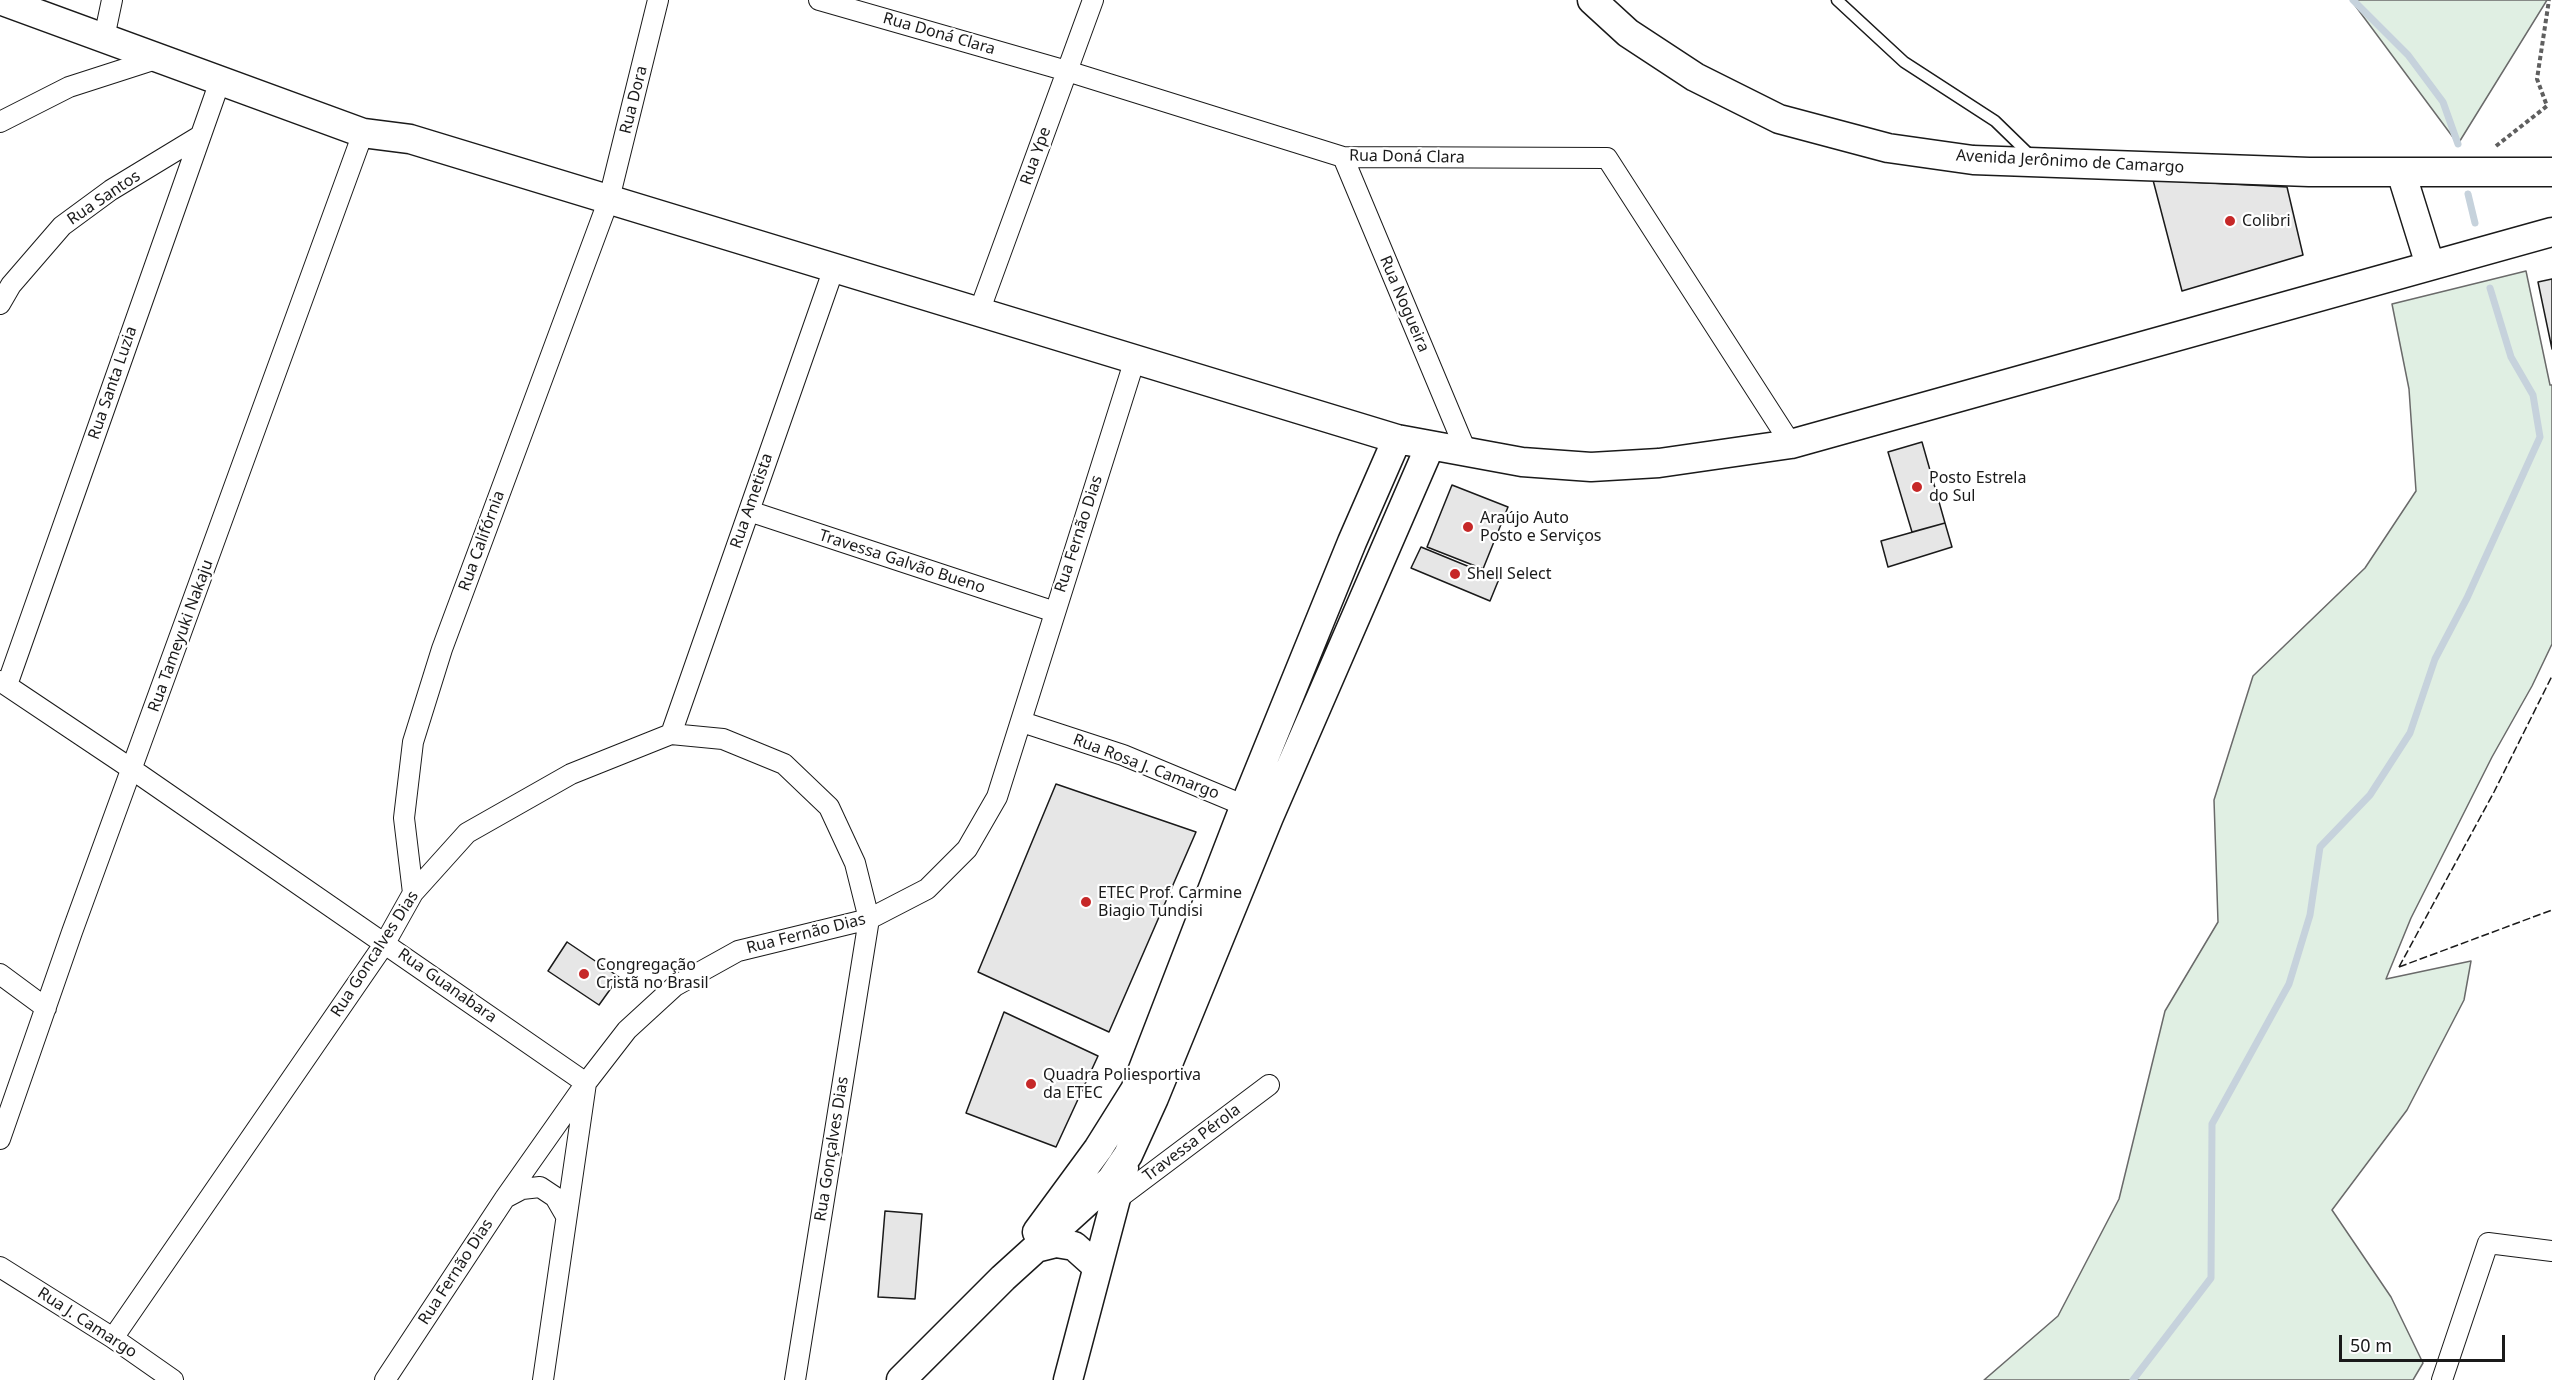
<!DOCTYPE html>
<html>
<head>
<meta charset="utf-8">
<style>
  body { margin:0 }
  #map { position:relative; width:2552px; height:1380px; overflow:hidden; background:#fff; font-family:"Noto Sans",sans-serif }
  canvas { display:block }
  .scale { position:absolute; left:2339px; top:1335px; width:166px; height:27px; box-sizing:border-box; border:3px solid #1a1a1a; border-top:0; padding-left:8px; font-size:18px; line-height:21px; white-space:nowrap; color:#1a1a1a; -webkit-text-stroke:4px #fff; paint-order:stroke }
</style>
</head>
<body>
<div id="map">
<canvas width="2552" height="1380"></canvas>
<div class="scale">50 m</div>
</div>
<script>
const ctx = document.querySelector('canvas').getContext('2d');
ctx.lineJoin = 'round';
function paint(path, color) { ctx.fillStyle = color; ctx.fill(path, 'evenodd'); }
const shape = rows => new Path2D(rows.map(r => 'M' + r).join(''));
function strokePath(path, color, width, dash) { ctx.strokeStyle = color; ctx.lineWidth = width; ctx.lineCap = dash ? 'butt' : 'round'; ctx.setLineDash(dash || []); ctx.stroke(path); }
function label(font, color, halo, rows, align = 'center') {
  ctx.font = font + ' "Noto Sans",sans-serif'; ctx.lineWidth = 4.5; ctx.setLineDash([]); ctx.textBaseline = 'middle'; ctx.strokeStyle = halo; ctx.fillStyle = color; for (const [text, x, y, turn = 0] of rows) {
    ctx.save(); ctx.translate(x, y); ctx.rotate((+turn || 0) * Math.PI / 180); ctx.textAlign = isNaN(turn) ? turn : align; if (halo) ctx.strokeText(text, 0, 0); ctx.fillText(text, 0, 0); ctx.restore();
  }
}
const green = shape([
  [2351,0,2547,0,2458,144,2351,0],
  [2526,271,2550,385,2552,385,2552,644,2532,686,2492,757,2411,918,2386,979,2471,961,2464,1000,2407,1110,2332,1210,2391,1297,2423,1363,2413,1380,1984,1380,2058,1316,2119,1199,2165,1011,2218,922,2214,800,2253,676,2365,568,2416,491,2409,389,2392,304,2526,271]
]);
paint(green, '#e0efe3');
strokePath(green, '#6a6a6a', 1.5);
strokePath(shape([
  [2353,0,2408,55,2443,102,2458,144],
  [2468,194,2475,223],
  [2133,1380,2211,1278,2212,1124,2289,984,2310,915,2320,847,2370,795,2410,733,2435,659,2467,598,2540,437,2533,395,2511,357,2490,288]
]), '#c6d2dc', 7);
const building = shape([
  [2153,180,2287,187,2303,255,2182,291,2153,180],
  [2552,279,2552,349,2538,282,2552,279],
  [1922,442,1945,523,1912,532,1888,452,1922,442],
  [1452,485,1508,507,1483,569,1427,547,1452,485],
  [1945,523,1952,547,1888,567,1881,541,1945,523],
  [1421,547,1499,579,1490,601,1411,568,1421,547],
  [1056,784,1196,832,1109,1032,978,972,1056,784],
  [567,942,619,977,599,1005,548,971,567,942],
  [1004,1012,1098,1056,1056,1147,966,1113,1004,1012],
  [885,1211,922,1214,915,1299,878,1297,885,1211]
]);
paint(building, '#e6e6e6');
strokePath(building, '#1a1a1a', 1.5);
const lane = shape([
  [1837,0,1904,62,1995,121,2032,157]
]);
const street = shape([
  [819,0,1067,71,1343,157,1607,158,1791,444],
  [104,38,112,0],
  [0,122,69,87,159,58],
  [1343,157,1466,451],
  [0,304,11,285,62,226,111,190,200,136],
  [979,312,1093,0],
  [749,511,1055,612],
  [0,681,133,770,586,1083,543,1380],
  [7,685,220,81],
  [1022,722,1123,755,1255,810],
  [671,734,834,268],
  [413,893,404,818,413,742,442,649,609,199,658,0],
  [0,974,46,1008],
  [0,1139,72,932,363,133],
  [505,1198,522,1189,540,1187,555,1197,566,1216],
  [1116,1200,1269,1085],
  [0,1267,113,1338,173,1380],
  [113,1338,385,943,413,893,467,833,571,774,671,734,723,739,784,764,829,807,855,863,869,919,795,1380],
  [385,1380,505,1198,586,1083,627,1030,675,986,738,951,869,919,927,889,967,849,997,797,1135,359],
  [2442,1380,2488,1243,2552,1251]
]);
const secondary = shape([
  [0,0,363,133,410,139,1397,439,1522,462,1591,467,1659,463,1791,444,2552,232],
  [1592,0,1628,33,1695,77,1779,119,1888,148,1973,160,2309,172,2552,172],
  [2401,172,2430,265],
  [1037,1232,1098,1149,1135,1090,1245,805,1352,542,1397,439],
  [1036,1248,1056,1243,1074,1246,1093,1263],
  [901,1380,1003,1278,1111,1180,1128,1155,1154,1098,1269,817,1430,446],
  [1068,1380,1124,1168]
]);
strokePath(lane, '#1a1a1a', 13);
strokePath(street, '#1a1a1a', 22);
strokePath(secondary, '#1a1a1a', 31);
strokePath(shape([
  [2496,146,2547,106,2537,79,2549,0]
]), '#5f5f5f', 4, [4.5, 3]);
strokePath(lane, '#fff', 10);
strokePath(street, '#fff', 20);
strokePath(secondary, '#fff', 28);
strokePath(shape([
  [2399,967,2494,792,2552,676],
  [2399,967,2552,910]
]), '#1a1a1a', 1.5, [8, 3]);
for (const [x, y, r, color] of [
  [2230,221,6,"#c62828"],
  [1917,487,6,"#c62828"],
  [1468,527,6,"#c62828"],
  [1455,574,6,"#c62828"],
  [1086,902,6,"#c62828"],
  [584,974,6,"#c62828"],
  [1031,1084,6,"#c62828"]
]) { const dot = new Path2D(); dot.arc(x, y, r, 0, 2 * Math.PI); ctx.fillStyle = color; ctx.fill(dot); strokePath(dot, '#fff', 2); }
label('16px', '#1a1a1a', '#fff', [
  ["Rua Doná Clara",939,34,16],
  ["Rua Dora",634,100,-76],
  ["Rua Ype",1036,156,-70],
  ["Rua Doná Clara",1407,157,1],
  ["Avenida Jerônimo de Camargo",2070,162,3],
  ["Rua Santos",104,198,-34],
  ["Rua Nogueira",1404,304,67],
  ["Rua Santa Luzia",113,383,-71],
  ["Rua Ametista",752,501,-71],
  ["Rua Fernão Dias",1079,534,-72],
  ["Rua Califórnia",482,541,-70],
  ["Travessa Galvão Bueno",902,562,18],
  ["Rua Tameyuki Nakaju",181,636,-70],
  ["Rua Rosa J. Camargo",1146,767,21],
  ["Rua Fernão Dias",806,934,-14],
  ["Rua Goncalves Dias",375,954,-57],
  ["Rua Guanabara",447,986,35],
  ["Travessa Pérola",1192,1143,-37],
  ["Rua Gonçalves Dias",832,1149,-81],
  ["Rua Fernão Dias",456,1272,-57],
  ["Rua J. Camargo",87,1323,33]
]);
label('16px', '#1a1a1a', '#fff', [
  ["Colibri",2242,221],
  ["Posto Estrela",1929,478],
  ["do Sul",1929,496],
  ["Araújo Auto",1480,518],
  ["Posto e Serviços",1480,536],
  ["Shell Select",1467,574],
  ["ETEC Prof. Carmine",1098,893],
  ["Biagio Tundisi",1098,911],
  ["Congregação",596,965],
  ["Cristã no Brasil",596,983],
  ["Quadra Poliesportiva",1043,1075],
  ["da ETEC",1043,1093]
], 'left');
</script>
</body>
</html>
